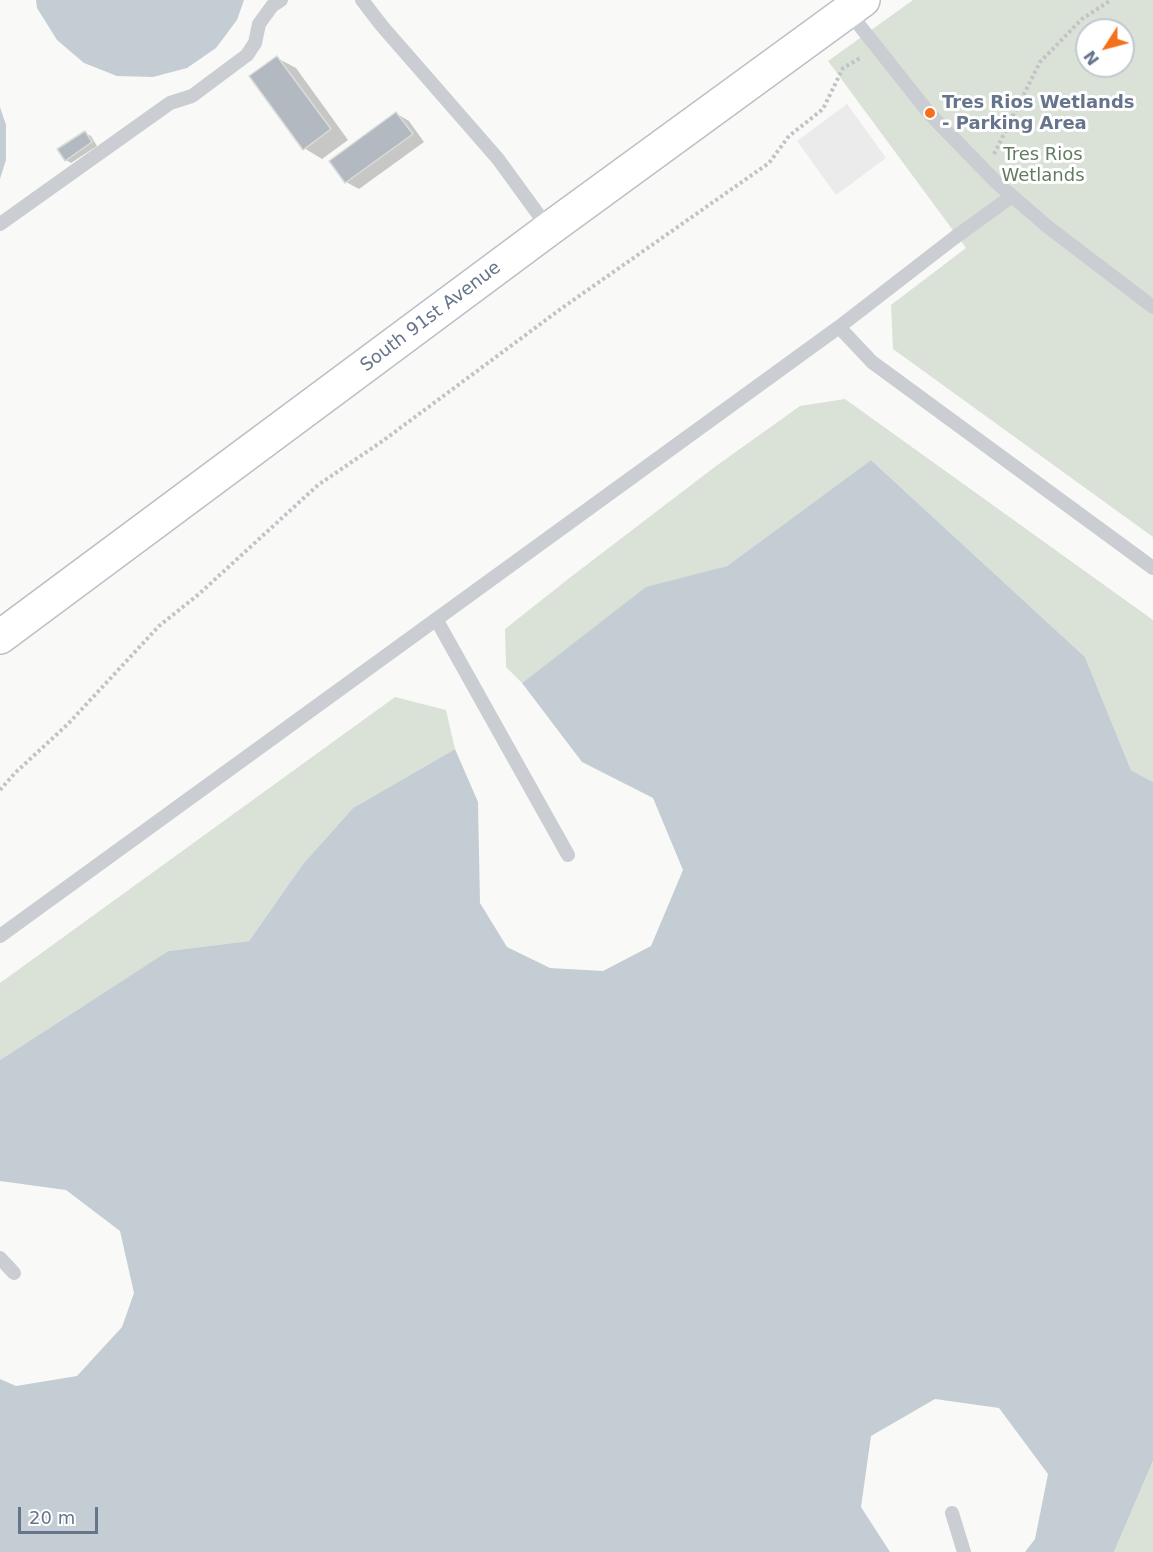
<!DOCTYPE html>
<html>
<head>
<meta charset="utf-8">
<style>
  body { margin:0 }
  #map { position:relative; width:1153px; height:1552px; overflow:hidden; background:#f9faf7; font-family:"DejaVu Sans",sans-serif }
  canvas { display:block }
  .north { position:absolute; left:1075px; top:18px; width:60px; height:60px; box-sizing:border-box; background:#fff; border:2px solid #c2c8d1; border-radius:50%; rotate:234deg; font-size:16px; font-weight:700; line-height:24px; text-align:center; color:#66758c }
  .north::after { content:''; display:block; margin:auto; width:21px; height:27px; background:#f5701c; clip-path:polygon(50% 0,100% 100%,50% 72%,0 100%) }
  .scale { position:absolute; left:18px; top:1507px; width:80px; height:27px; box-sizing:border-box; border:3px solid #66758c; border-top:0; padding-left:8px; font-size:18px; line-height:21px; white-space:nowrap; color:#66758c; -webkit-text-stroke:4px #fff; paint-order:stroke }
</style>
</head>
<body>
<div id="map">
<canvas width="1153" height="1552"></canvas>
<div class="north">N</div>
<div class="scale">20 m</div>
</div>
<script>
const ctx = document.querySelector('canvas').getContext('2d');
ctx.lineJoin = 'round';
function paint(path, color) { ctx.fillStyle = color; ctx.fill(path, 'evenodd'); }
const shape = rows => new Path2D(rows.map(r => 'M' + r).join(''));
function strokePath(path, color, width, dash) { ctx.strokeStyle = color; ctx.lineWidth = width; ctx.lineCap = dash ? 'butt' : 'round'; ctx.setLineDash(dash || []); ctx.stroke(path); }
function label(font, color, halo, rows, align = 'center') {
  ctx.font = font + ' "DejaVu Sans",sans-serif'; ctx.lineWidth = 6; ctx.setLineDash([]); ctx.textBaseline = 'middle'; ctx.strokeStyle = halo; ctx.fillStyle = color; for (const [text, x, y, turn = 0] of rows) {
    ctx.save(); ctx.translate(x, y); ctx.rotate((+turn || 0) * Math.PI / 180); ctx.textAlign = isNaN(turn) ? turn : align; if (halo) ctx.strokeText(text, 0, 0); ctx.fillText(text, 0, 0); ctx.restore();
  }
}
paint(shape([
  [847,104,886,158,836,195,797,141]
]), '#eaebea');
paint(shape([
  [913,0,1153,0,1153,537,893,349,891,305,966,248,828,61],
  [1087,30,1123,30,1123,66,1087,66],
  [845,399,1153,620,1153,782,1131,770,1085,657,871,460,727,566,646,588,522,683,506,667,505,629,572,576,716,466,800,406],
  [395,697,446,710,455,749,353,808,303,864,249,941,168,951,0,1060,0,983],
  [1153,1461,1153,1552,1114,1552]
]), '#dae2d8');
paint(shape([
  [36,0,244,0,237,20,216,48,187,68,153,77,117,76,84,63,57,40,37,8],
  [0,107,6,125,6,160,0,179],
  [871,460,1085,657,1131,770,1153,782,1153,1461,1114,1552,1025,1552,1035,1539,1048,1474,999,1408,935,1399,871,1436,861,1507,890,1552,0,1552,0,1379,16,1386,77,1376,122,1327,134,1293,120,1231,66,1190,0,1181,0,1060,168,951,249,941,303,864,353,808,455,749,478,802,480,903,507,947,550,968,603,971,651,946,683,870,653,798,582,762,522,683,646,587,727,566]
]), '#c4cdd4');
paint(shape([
  [277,58,296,68,348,140,322,159,304,148],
  [397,114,409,121,424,142,359,189,346,182],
  [85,133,91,136,97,146,71,163,66,160]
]), '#0003');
const building = shape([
  [277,56,331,129,303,150,249,76,277,56],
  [396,112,413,134,345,183,329,161,396,112],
  [85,131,92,142,65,161,57,149,85,131]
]);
paint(building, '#b2b9c1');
strokePath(building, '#dbdcd9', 1.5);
const secondary = shape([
  [0,637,549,229,863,0]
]);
strokePath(secondary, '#bcc0c6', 36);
strokePath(shape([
  [994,154,1040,62,1082,19,1111,0],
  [0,790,15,773,68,724,159,626,199,594,318,485,384,440,562,308,769,163,789,136,823,109,843,68,862,57]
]), '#c1c3c6', 4, [3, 3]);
strokePath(shape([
  [362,0,382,26,498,159,549,229],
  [848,11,929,113,997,183,1048,227,1153,307],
  [0,224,170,103,192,96,247,55,255,43,259,24,272,6,281,0],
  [839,327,872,362,1153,568],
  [436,619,568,855],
  [0,936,839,327,954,238,1012,196],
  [0,1258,14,1273],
  [952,1513,964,1552]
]), '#cacdd2', 14);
strokePath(secondary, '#fff', 33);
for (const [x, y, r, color] of [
  [930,113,6,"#f5701c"]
]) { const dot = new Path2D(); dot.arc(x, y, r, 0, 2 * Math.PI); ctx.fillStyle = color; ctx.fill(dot); strokePath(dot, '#fff', 2); }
label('bold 18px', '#66758c', '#fff', [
  ["Tres Rios Wetlands",942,103],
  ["- Parking Area",942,124]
], 'left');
label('18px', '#637c61', '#fff', [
  ["Tres Rios",1043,155],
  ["Wetlands",1043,176]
]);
label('18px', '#66758c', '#fff', [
  ["South 91st Avenue",431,317,-37]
]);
</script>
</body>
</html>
